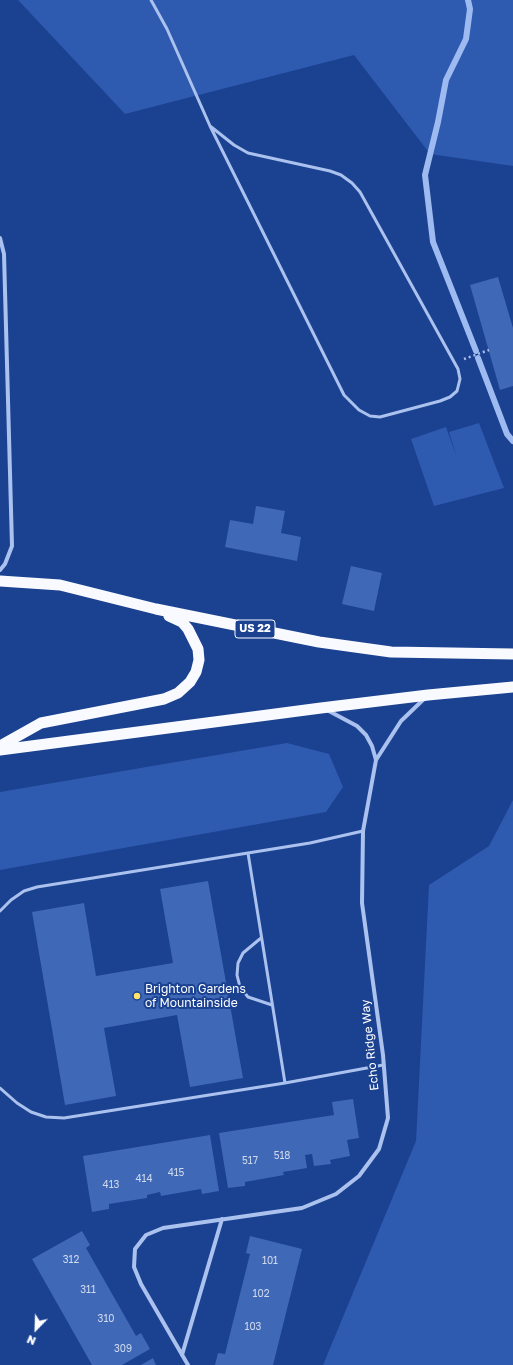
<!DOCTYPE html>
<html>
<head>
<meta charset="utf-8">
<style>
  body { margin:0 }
  #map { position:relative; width:513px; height:1365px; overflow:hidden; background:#1b4191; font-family:"Golos Text",sans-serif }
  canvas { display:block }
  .north { position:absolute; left:16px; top:1309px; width:40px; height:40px; -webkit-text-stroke:3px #1b4191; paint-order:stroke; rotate:203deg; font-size:11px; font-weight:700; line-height:16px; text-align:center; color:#fff }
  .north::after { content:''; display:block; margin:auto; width:14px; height:18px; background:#fff; clip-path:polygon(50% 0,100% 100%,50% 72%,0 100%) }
</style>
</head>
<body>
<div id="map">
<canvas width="513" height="1365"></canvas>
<div class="north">N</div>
</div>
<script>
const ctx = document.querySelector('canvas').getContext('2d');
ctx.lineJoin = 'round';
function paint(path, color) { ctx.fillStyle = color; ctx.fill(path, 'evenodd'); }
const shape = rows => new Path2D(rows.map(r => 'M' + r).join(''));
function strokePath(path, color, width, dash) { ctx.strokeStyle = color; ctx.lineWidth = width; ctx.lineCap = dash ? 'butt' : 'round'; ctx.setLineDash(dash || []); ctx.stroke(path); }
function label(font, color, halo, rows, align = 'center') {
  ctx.font = font + ' "Golos Text",sans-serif'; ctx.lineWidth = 4; ctx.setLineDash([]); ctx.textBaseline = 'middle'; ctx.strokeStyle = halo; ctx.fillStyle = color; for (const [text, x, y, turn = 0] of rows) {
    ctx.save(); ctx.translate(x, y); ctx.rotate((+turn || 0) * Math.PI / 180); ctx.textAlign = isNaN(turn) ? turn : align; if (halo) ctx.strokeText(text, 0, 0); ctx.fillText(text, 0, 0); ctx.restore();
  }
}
paint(shape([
  [18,0,513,0,513,166,430,154,354,55,125,114],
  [479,423,504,488,434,506,411,439,446,427,457,458,449,432],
  [287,743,329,754,343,787,326,812,0,870,0,792],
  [513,800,513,1365,323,1365,416,1141,429,885,489,846]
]), '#2e5aaf');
strokePath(shape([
  [468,0,470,9,466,39,446,80,438,122,425,175,433,242,476,351],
  [478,358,507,434,513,441]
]), '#9ebbf1', 6);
paint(shape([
  [498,277,513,328,513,386,500,390,470,285],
  [256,506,285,511,281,533,301,537,297,561,225,547,230,520,253,524],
  [351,566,382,573,374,611,342,604],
  [208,881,243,1078,190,1087,177,1015,104,1028,116,1096,65,1105,32,912,84,903,96,976,173,963,160,889],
  [353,1099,359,1138,347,1140,350,1156,330,1160,331,1164,314,1166,312,1154,305,1155,307,1168,283,1172,284,1175,245,1182,245,1186,228,1188,219,1133,334,1115,332,1102],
  [210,1135,219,1191,202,1194,201,1189,161,1196,160,1192,147,1195,147,1198,109,1204,109,1209,92,1212,83,1156],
  [82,1231,90,1245,86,1248,136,1336,141,1333,150,1349,122,1365,92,1365,32,1259],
  [250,1236,302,1249,273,1365,215,1365,218,1353,225,1354,250,1254,246,1253],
  [153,1358,156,1365,141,1365]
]), '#3f68b7');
strokePath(shape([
  [464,359,489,350]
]), '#abc2ef', 2.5, [2, 3]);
strokePath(shape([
  [151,0,167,29,210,126,344,395,359,410,370,416,380,417,440,401,450,397,457,391,460,379,458,369,360,192,352,183,341,175,330,171,248,153,234,145,210,126],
  [248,853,285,1083],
  [0,911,11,900,24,891,37,887,310,843,363,831],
  [261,938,243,953,238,963,237,975,240,987,248,997,272,1005],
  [0,1088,17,1103,31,1112,46,1117,64,1118,285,1083,383,1065]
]), '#abc2ef', 3);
strokePath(shape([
  [0,238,4,254,12,546,5,564,0,570],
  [327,710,357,726,366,735,372,746,376,760],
  [182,1355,222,1219],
  [188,1365,141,1284,134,1267,135,1249,146,1235,163,1228,302,1208,336,1194,359,1176,379,1149,388,1118,383,1055,362,903,363,831,376,760,401,721,425,698]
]), '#abc2ef', 4);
strokePath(shape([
  [0,581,60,585,156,609,319,642,391,652,513,654],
  [0,746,41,723,164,699,178,693,190,682,196,672,199,660,198,649,188,629,182,622,169,616],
  [0,750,321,708,428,695,513,687]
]), '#f8faff', 11);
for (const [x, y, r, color] of [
  [137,996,4,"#ffe568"]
]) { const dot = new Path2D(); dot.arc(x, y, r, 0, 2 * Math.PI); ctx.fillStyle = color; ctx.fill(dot); strokePath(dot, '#1b4191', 1.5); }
label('10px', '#cfd9ed', null, [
  ["518",282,1156],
  ["517",250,1161],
  ["415",176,1173],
  ["414",144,1179],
  ["413",111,1185],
  ["312",71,1260],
  ["101",270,1261],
  ["311",88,1290],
  ["102",261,1294],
  ["310",106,1319],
  ["103",253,1327],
  ["309",123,1349]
]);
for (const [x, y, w] of [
  [255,629,40]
]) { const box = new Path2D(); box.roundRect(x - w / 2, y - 9, w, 18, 3); ctx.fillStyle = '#1b4191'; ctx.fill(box); strokePath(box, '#fff', 1); }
label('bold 11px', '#fff', null, [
  ["US 22",255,629]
]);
label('12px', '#fff', '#1b4191', [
  ["Brighton Gardens",145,989],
  ["of Mountainside",145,1003]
], 'left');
label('12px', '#fff', '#1b4191', [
  ["Echo Ridge Way",370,1045,-96]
]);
</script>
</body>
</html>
